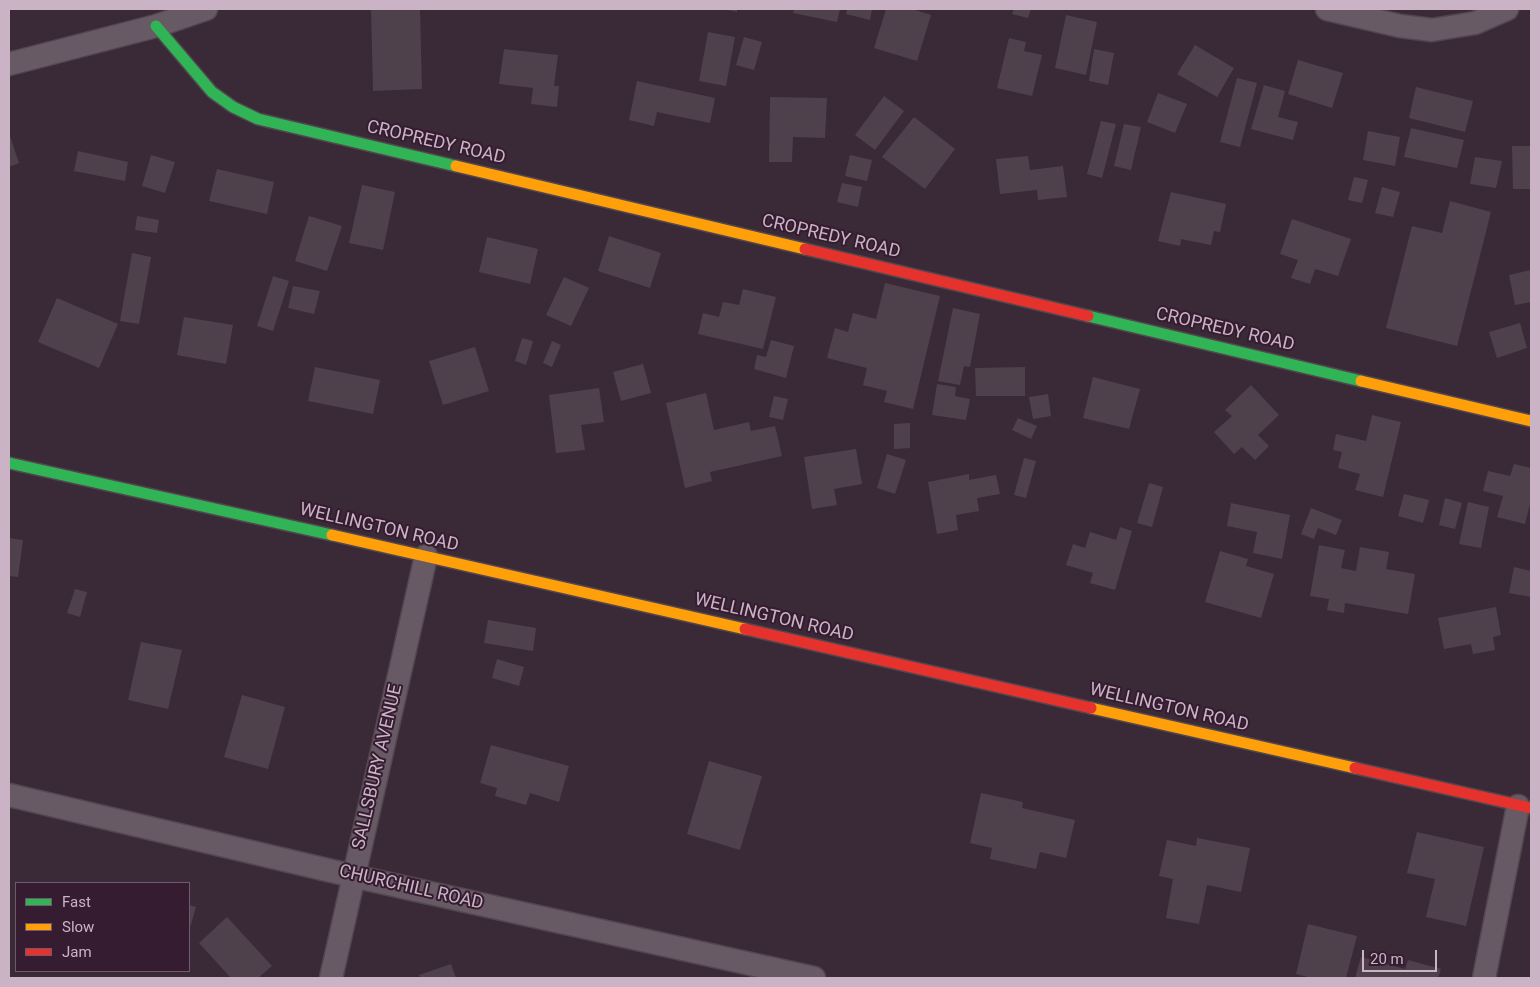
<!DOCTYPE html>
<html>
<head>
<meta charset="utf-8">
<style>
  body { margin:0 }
  #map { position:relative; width:1540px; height:987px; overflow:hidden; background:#3a2937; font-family:Roboto,sans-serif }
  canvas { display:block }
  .frame { position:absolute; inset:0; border:10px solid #cab3c5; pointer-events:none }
  .legend { position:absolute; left:15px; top:882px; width:175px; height:90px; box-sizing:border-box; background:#351c30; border:1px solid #71586c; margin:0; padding:6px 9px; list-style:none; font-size:15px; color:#cab3c5 }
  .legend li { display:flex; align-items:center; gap:10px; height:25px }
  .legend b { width:25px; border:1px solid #71586c }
  .scale { position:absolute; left:1362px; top:950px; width:75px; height:22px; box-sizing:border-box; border:2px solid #cab3c5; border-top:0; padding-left:6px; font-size:15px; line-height:18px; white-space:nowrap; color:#cab3c5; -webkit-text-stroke:4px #351c30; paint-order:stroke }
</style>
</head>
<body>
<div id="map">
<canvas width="1540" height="987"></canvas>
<div class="frame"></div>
<ul class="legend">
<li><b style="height:6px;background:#30b455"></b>Fast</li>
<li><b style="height:6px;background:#ff9f0a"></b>Slow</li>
<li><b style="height:6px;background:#e5322d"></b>Jam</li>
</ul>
<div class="scale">20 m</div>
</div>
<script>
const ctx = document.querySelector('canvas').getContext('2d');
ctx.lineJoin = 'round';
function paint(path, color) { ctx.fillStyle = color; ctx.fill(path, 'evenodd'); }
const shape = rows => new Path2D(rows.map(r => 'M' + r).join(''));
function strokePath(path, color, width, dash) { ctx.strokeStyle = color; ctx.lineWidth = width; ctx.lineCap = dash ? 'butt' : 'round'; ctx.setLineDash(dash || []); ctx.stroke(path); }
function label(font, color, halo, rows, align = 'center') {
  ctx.font = font + ' Roboto,sans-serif'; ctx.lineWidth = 4; ctx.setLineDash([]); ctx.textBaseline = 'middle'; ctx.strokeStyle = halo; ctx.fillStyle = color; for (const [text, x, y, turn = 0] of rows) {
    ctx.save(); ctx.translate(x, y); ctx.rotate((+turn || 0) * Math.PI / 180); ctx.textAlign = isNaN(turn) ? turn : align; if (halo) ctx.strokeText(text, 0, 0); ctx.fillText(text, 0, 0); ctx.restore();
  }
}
paint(shape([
  [371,9,420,9,422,89,373,91],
  [723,9,737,9,737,12],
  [794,9,840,9,837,22,793,13],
  [847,9,872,9,870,20,846,14],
  [886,9,912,9,931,15,917,61,874,48],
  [1014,9,1031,9,1028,18,1012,14],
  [1066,15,1097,22,1086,75,1055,68],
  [708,32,735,37,726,86,699,81],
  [744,37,762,42,754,70,736,65],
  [1009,38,1026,42,1024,51,1042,55,1032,96,997,88],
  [1195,45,1234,68,1217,97,1177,74],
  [504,49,558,55,554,86,559,86,557,107,531,104,533,88,499,84],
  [1094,49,1114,53,1108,85,1089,81],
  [1298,60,1343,73,1332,108,1288,94],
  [1237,78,1257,83,1240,147,1220,142],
  [637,81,715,98,710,123,657,112,654,126,629,120],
  [1264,85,1285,91,1278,117,1298,122,1293,140,1251,129],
  [1416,87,1473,101,1465,132,1409,118],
  [1158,93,1187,104,1175,133,1147,122],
  [884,96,904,111,875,150,855,135],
  [770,97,827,98,825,138,793,137,792,162,769,162],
  [914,117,955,149,925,189,882,157],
  [1101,121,1116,124,1102,178,1087,174],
  [1124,124,1141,127,1131,170,1114,166],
  [1411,128,1464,140,1457,168,1404,157],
  [1368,131,1400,137,1395,166,1363,160],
  [9,133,19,163,9,167],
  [1512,146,1530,146,1531,189,1513,189],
  [78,151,128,162,125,181,74,171],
  [151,155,175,162,165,193,142,186],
  [850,155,872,160,867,181,845,176],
  [1028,156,1030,170,1063,166,1067,197,1038,200,1037,190,1000,194,996,159],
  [1475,157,1502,161,1496,188,1470,184],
  [217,169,274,182,267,214,209,201],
  [1354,177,1368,180,1362,203,1348,200],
  [842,183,862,187,858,207,837,202],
  [362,185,395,192,383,250,349,243],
  [1382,187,1400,192,1393,217,1375,213],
  [1171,192,1226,204,1220,232,1214,231,1211,245,1181,239,1180,246,1158,241],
  [1450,201,1491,212,1457,346,1386,328,1412,226,1442,233],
  [137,216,159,220,157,233,135,230],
  [309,216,342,226,327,271,295,261],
  [1292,219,1351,239,1338,276,1315,269,1310,284,1291,278,1298,260,1280,254],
  [609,236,661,253,650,288,598,271],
  [487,237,538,249,530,284,479,272],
  [132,253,151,257,139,324,120,321],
  [1531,270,1531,302,1515,305,1509,275],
  [273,276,289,281,273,331,257,326],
  [564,277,589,288,571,326,546,315],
  [885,283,940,296,913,409,884,402,887,391,863,385,867,368,827,358,835,328,848,332,853,313,876,319],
  [293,286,320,291,314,314,288,308],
  [743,289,776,297,763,349,698,334,703,313,719,317,723,302,739,305],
  [57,298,118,324,99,368,38,342],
  [953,308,980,314,970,367,964,366,960,385,938,381],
  [184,317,233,325,226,364,177,355],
  [1520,323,1527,348,1497,358,1489,332],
  [522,338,533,341,526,365,515,361],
  [771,340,794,346,786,378,754,369,757,355,766,357],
  [552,341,561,345,552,367,543,363],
  [475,347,489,391,443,405,429,361],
  [643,364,651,393,621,401,613,372],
  [315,367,380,380,373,414,308,401],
  [1025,367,1025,396,976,396,975,368],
  [1093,377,1140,389,1129,429,1083,418],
  [937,384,956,387,955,396,970,399,966,420,932,415],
  [1251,385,1279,415,1258,435,1269,446,1255,460,1242,447,1234,454,1214,432,1232,416,1225,410],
  [599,388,604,422,581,425,585,450,556,453,549,395],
  [706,393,714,430,749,422,751,431,775,426,782,456,710,472,712,481,685,488,666,403],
  [1048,394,1051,416,1033,419,1029,397],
  [774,396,788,399,783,420,769,417],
  [1372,415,1401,422,1383,497,1355,490,1360,474,1338,468,1342,452,1333,450,1336,434,1366,441],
  [1018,418,1037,426,1031,439,1012,430],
  [910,423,910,448,894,449,894,424],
  [856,449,862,484,834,489,837,505,812,509,804,457],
  [887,454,906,460,895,494,877,488],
  [1024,458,1036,461,1026,498,1014,495],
  [1514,464,1531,468,1531,500,1525,524,1497,517,1503,496,1483,491,1488,471,1510,476],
  [969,474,969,480,996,475,1000,494,977,498,979,511,956,515,958,530,937,534,928,482],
  [1149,483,1163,487,1152,527,1137,523],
  [1404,494,1429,500,1423,523,1398,516],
  [1445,498,1462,503,1455,529,1439,525],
  [1468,502,1489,507,1481,548,1459,544],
  [1231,503,1290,515,1282,559,1253,553,1257,532,1227,526],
  [1311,508,1342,520,1336,535,1318,528,1314,539,1301,534],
  [1120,527,1132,531,1115,590,1090,583,1093,573,1066,565,1073,544,1085,548,1090,532,1116,540],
  [9,538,23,540,18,577,9,576],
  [1319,545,1345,550,1341,568,1356,571,1360,547,1389,552,1386,569,1415,574,1408,614,1345,603,1344,613,1327,610,1329,599,1310,596],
  [1220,551,1248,559,1246,566,1274,574,1261,618,1205,602],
  [1514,567,1531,571,1531,597,1509,593],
  [75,589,87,592,80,617,67,613],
  [1496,607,1501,635,1493,637,1495,650,1473,654,1471,644,1444,649,1438,618],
  [488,620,536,628,533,651,484,643],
  [141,642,182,650,168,709,128,700],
  [497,659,524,667,519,686,492,678],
  [242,695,285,707,268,769,224,757],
  [491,745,569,766,559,802,530,793,526,805,495,796,497,788,480,783],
  [709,761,762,776,740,850,687,834],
  [981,793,1023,802,1022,808,1075,820,1066,858,1040,852,1036,869,990,859,992,848,970,843],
  [1417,832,1484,847,1466,926,1426,917,1435,879,1407,873],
  [1197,838,1250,848,1241,892,1207,885,1199,924,1166,918,1173,879,1159,876,1167,840,1196,846],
  [189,905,196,907,189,931],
  [227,917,272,966,258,978,231,978,199,943],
  [1308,924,1357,936,1346,978,1308,978,1308,977,1296,974],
  [1361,957,1405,969,1408,960,1441,969,1438,978,1355,978],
  [451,964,456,978,420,978,419,975]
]), '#4f414c');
const street = shape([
  [1327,9,1400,26,1432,30,1475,23,1507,9],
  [9,64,156,26,206,9],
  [9,795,353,876,814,978],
  [331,978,426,556],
  [1484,978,1518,806]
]);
const fast = shape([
  [156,26,212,92,233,107,258,119,456,166],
  [1088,316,1361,381],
  [9,463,332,535]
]);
const slow = shape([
  [456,166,805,249],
  [1361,381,1531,421],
  [332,535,745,629],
  [1091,708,1355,768]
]);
const jam = shape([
  [805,249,1088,316],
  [745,629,1091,708],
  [1355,768,1531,808]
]);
strokePath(street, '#52464f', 25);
strokePath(fast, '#52464f', 14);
strokePath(slow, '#52464f', 14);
strokePath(jam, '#52464f', 14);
strokePath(street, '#675a64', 22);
strokePath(fast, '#30b455', 11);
strokePath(slow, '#ff9f0a', 11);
strokePath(jam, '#e5322d', 11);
label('18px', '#cab3c5', '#351c30', [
  ["CROPREDY ROAD",436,143,13],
  ["CROPREDY ROAD",831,237,13],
  ["CROPREDY ROAD",1225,330,13],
  ["WELLINGTON ROAD",379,528,13],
  ["WELLINGTON ROAD",774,618,13],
  ["WELLINGTON ROAD",1169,708,13],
  ["SALLSBURY AVENUE",378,767,-77],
  ["CHURCHILL ROAD",411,888,13]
]);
</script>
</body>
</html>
